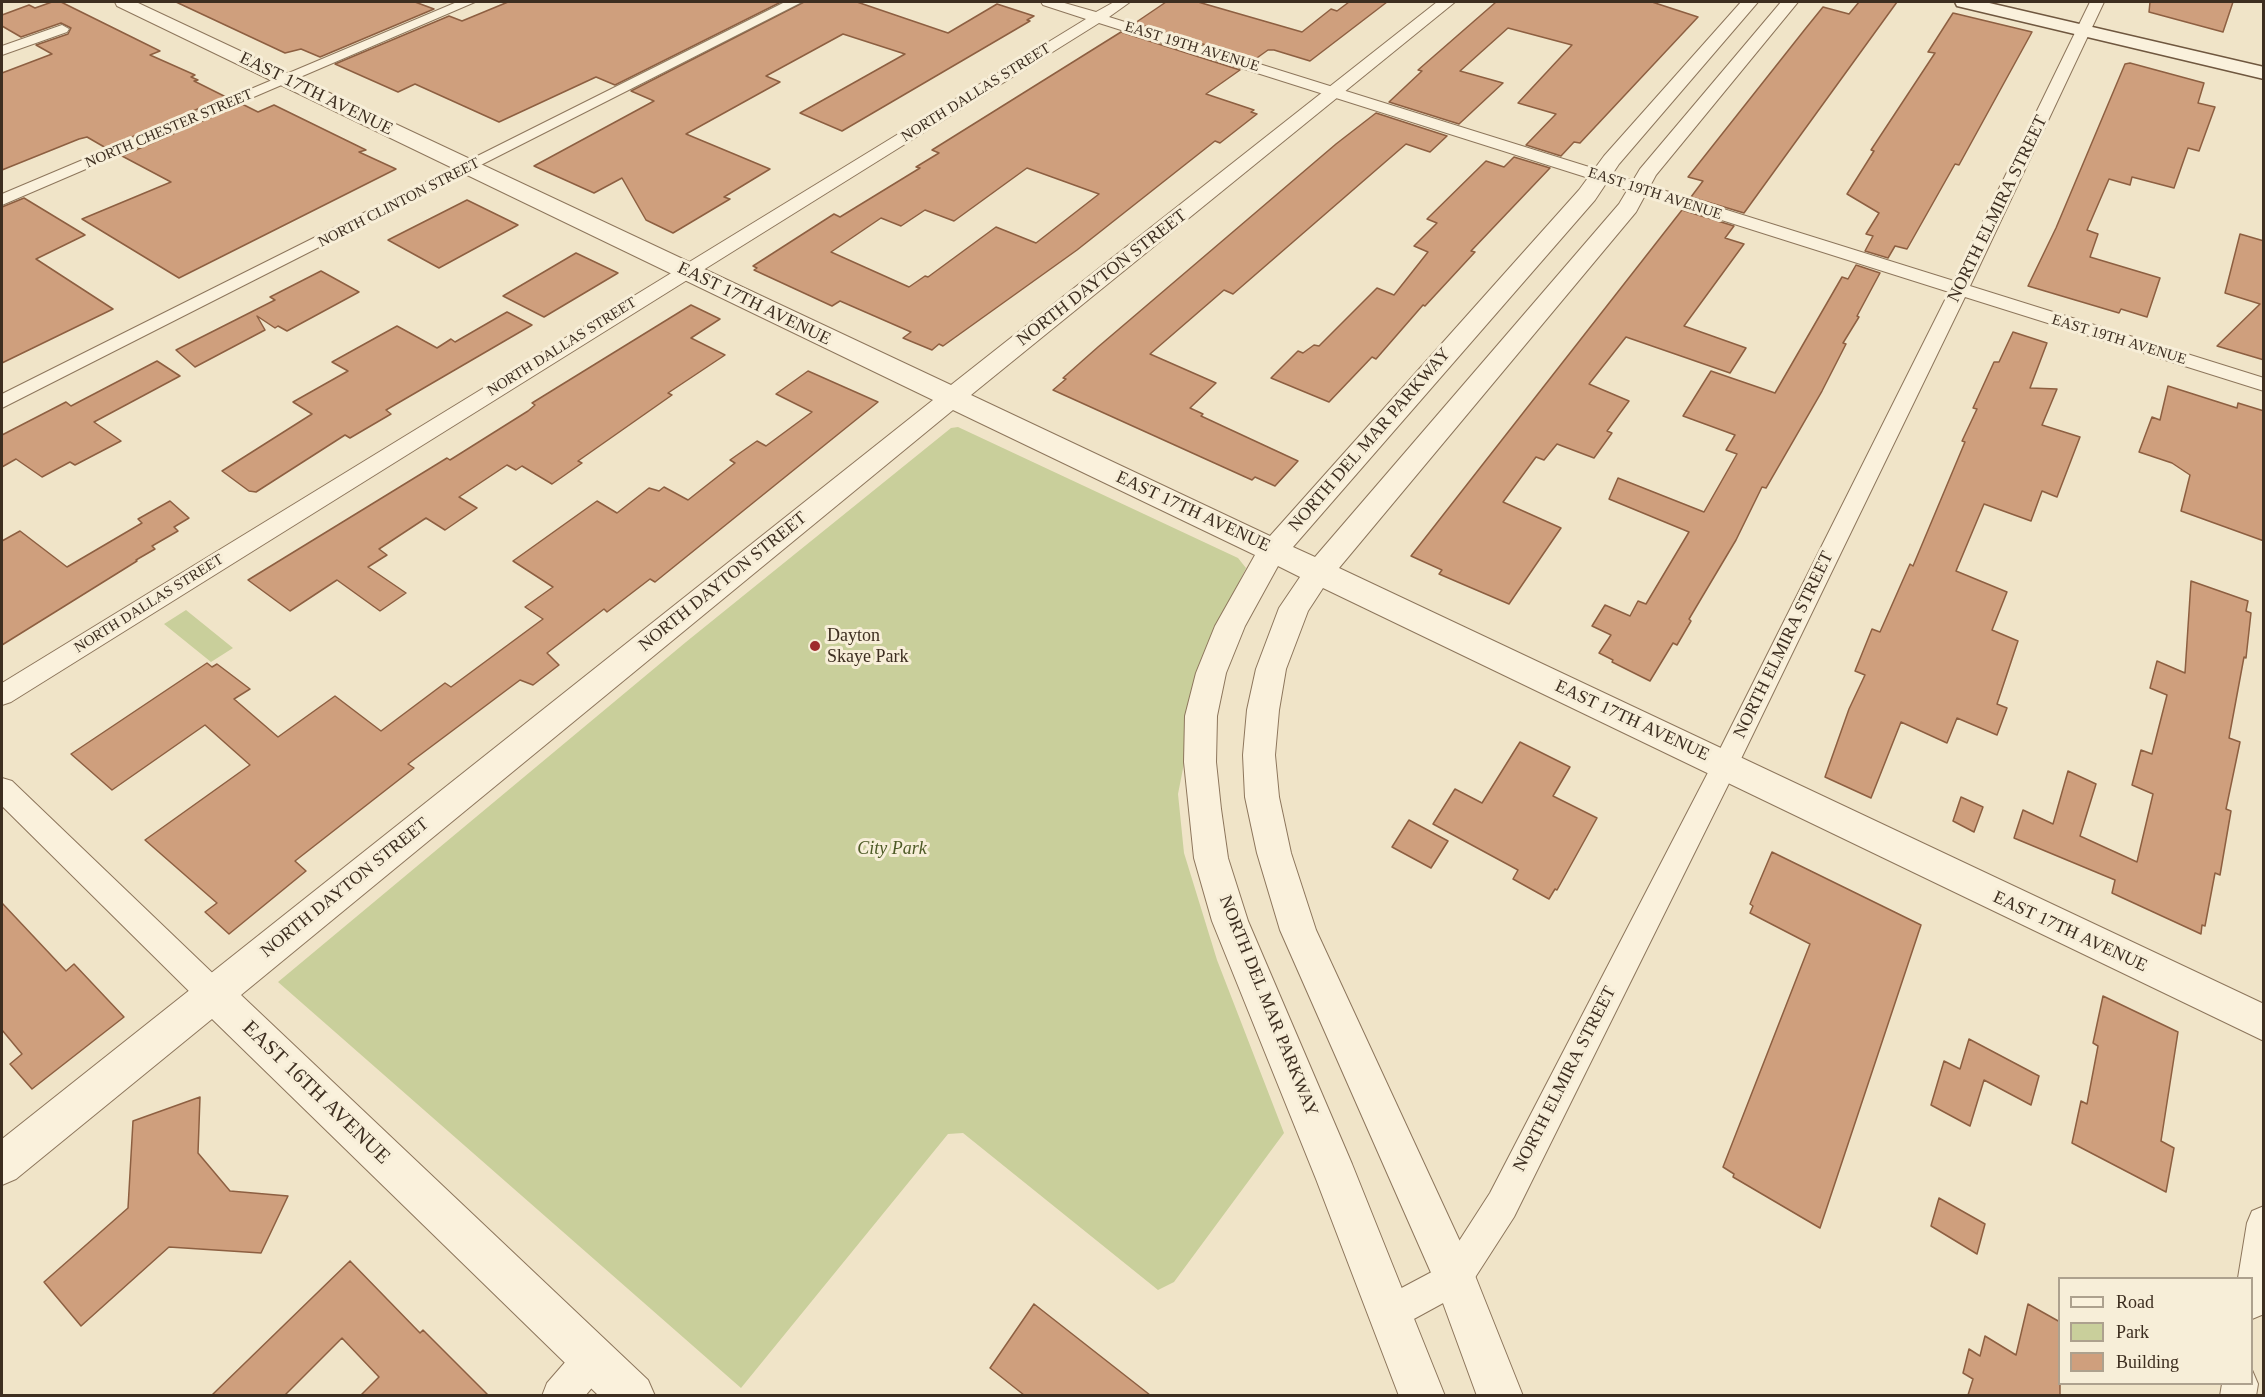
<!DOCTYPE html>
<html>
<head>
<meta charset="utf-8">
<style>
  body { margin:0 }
  #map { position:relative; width:2265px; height:1397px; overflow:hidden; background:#f0e4c8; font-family:Georgia,serif }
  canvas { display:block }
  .frame { position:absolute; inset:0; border:3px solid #3d2e20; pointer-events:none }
  .legend { position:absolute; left:2058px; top:1277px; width:195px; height:108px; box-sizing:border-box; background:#f7eed8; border:2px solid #ada18e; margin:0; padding:8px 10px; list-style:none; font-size:18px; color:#3d2e20 }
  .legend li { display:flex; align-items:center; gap:12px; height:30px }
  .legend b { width:30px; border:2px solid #ada18e }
</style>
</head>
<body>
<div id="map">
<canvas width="2265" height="1397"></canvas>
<div class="frame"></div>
<ul class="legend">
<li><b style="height:8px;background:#faf1dc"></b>Road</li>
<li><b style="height:16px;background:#c9cf9b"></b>Park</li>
<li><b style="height:16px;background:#cf9f7d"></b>Building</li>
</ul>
</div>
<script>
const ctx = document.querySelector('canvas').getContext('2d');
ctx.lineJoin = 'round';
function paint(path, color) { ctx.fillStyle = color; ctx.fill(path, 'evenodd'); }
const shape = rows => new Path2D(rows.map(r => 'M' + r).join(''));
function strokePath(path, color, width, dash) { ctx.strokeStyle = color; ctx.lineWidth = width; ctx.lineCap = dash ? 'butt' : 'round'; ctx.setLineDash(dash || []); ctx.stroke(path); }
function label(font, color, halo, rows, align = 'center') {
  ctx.font = font + ' Georgia,serif'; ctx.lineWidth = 6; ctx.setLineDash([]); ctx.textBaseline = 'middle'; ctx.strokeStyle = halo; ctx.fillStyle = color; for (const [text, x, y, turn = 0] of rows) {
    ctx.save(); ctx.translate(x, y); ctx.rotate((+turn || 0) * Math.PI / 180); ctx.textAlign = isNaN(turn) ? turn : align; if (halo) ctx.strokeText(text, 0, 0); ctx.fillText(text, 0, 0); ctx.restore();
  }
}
paint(shape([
  [958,427,1238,558,1246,568,1221,619,1199,687,1178,794,1184,853,1217,960,1284,1133,1174,1282,1158,1290,963,1133,948,1134,741,1388,278,982,686,642,951,428],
  [186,610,233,648,211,662,164,624]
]), '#c9cf9b');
const building = shape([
  [52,2,61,2,160,51,150,55,195,75,191,77,198,80,194,81,226,97,106,148,87,137,79,139,2,170,2,73,52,54,36,45,68,34,71,28,61,23,21,37,2,26,2,15,29,5,35,8,52,2],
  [176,2,415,2,434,9,320,57,301,49,285,53,176,2],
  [508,2,781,2,615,85,596,77,499,122,415,84,398,92,335,64,449,16,462,21,508,2],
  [804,2,857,2,948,33,997,4,1034,16,1027,20,1030,21,842,131,800,113,905,54,843,34,766,76,780,82,686,134,770,169,724,197,730,199,673,233,646,220,622,178,594,193,534,166,654,101,631,91,804,2],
  [1166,2,1198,2,1302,32,1331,9,1337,11,1349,2,1387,2,1310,61,1274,50,1268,50,1254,60,1135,23,1166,2],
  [1496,2,1652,2,1698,17,1580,143,1574,142,1561,156,1526,145,1556,114,1518,103,1572,45,1508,28,1460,71,1503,83,1459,124,1389,102,1422,71,1418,70,1496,2],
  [1859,2,1897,2,1744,213,1691,197,1703,181,1688,177,1806,28,1823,7,1849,14,1859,2],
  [2150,2,2233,2,2223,32,2149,12,2150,2],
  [1953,13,2032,32,1959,165,1955,164,1907,249,1895,246,1888,258,1865,251,1873,236,1866,234,1879,213,1847,194,1874,151,1871,150,1935,53,1928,52,1953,13],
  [1121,32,1240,70,1206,94,1254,110,1251,112,1257,114,1220,143,1215,141,1077,250,943,346,939,344,932,350,903,338,911,332,840,301,832,306,754,270,757,268,753,266,834,214,840,217,920,168,916,167,939,153,932,150,1121,32],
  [1027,168,1099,194,1036,243,996,227,928,277,925,276,909,287,831,252,881,218,901,226,925,210,954,221,1027,168],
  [2130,63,2204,83,2198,103,2215,107,2199,151,2188,148,2174,188,2132,177,2130,185,2109,179,2087,230,2098,234,2090,257,2160,278,2147,317,2121,309,2119,313,2028,286,2056,228,2125,64,2130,63],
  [242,104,258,112,274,105,366,150,359,152,396,169,179,278,82,219,171,182,122,156,242,104],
  [1376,113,1447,136,1430,152,1406,144,1233,294,1224,290,1150,354,1216,383,1190,408,1203,414,1201,416,1298,461,1275,486,1255,477,1252,480,1053,390,1066,379,1063,378,1098,347,1336,144,1376,113],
  [1514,157,1550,168,1471,251,1475,252,1425,306,1423,305,1376,359,1372,357,1329,402,1271,378,1298,351,1303,353,1314,345,1319,346,1377,288,1394,295,1428,252,1414,246,1437,223,1427,219,1486,161,1504,167,1514,157],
  [24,198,85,235,36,259,113,309,2,363,2,207,24,198],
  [467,200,518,225,439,268,388,240,467,200],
  [1682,210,1734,226,1725,238,1744,244,1684,326,1746,348,1730,373,1626,337,1589,384,1629,401,1607,431,1612,433,1594,458,1557,444,1544,460,1536,457,1503,502,1561,528,1509,604,1439,574,1442,570,1411,556,1682,210],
  [2240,234,2264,241,2264,360,2217,346,2260,304,2225,293,2240,234],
  [576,253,618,273,544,317,503,296,576,253],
  [1856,265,1880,273,1857,316,1859,317,1843,343,1846,344,1822,391,1766,488,1762,487,1736,540,1689,619,1691,621,1677,645,1673,643,1650,681,1612,662,1613,660,1599,653,1611,635,1592,626,1605,605,1630,616,1638,601,1646,604,1689,532,1609,499,1618,478,1704,512,1737,454,1726,450,1735,435,1683,416,1711,371,1775,393,1842,277,1848,279,1856,265],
  [321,271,359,292,287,331,278,326,275,328,257,316,265,330,195,367,176,350,275,300,270,297,321,271],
  [691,305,720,319,691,338,725,355,668,393,672,395,578,461,582,463,552,484,522,466,516,470,507,465,459,497,477,508,445,530,426,518,379,549,387,555,368,567,406,593,380,611,337,580,290,611,248,580,447,458,450,460,528,411,535,405,532,403,691,305],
  [507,312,532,325,386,410,391,414,350,438,345,435,256,492,249,491,222,471,312,414,293,402,348,371,332,362,397,326,437,348,451,339,455,342,507,312],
  [2013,332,2047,343,2030,388,2057,389,2042,425,2080,437,2057,497,2042,491,2031,521,1984,504,1956,571,2007,592,1992,630,2018,641,1997,704,2007,708,1997,735,1957,718,1947,743,1901,722,1871,798,1825,777,1849,709,1865,675,1855,671,1872,629,1880,632,1910,564,1913,566,1965,442,1962,441,1977,409,1973,408,1994,362,1999,362,2013,332],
  [157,361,180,376,94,422,121,441,75,465,70,462,42,477,16,459,2,467,2,435,66,402,71,406,157,361],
  [808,371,878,402,655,582,650,579,607,612,604,609,547,653,559,665,533,685,520,680,408,764,414,768,295,861,306,871,229,934,205,912,217,903,145,840,250,765,205,725,112,790,71,754,207,663,212,667,217,664,250,689,234,699,278,737,335,696,381,731,445,683,451,687,543,619,525,607,553,587,513,561,597,501,617,513,649,488,659,491,664,487,688,500,735,463,730,460,757,441,766,446,812,412,776,394,808,371],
  [2168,386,2237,408,2238,403,2264,411,2264,541,2181,511,2190,475,2172,463,2139,452,2152,417,2160,420,2168,386],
  [170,501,189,518,174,527,178,531,152,546,155,549,136,560,137,561,2,645,2,541,20,531,67,567,142,523,138,519,170,501],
  [2191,581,2248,601,2246,611,2251,613,2246,658,2244,657,2229,738,2240,742,2226,809,2231,811,2220,875,2215,873,2205,926,2202,925,2201,934,2112,893,2115,880,2014,838,2023,810,2053,824,2068,771,2096,784,2080,836,2137,862,2153,794,2132,785,2141,750,2152,754,2167,695,2150,688,2157,661,2185,673,2191,581],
  [1520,742,1570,767,1553,796,1597,818,1557,890,1555,889,1549,899,1513,879,1518,870,1433,824,1455,789,1482,803,1520,742],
  [1961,797,1983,807,1974,832,1953,821,1961,797],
  [1409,820,1448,841,1431,868,1392,847,1409,820],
  [1772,852,1921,925,1820,1228,1733,1177,1734,1174,1723,1167,1810,944,1750,913,1753,906,1750,904,1772,852],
  [2,903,66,971,74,964,124,1017,32,1089,10,1064,22,1054,2,1030,2,903],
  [2103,996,2178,1032,2161,1141,2174,1148,2166,1192,2072,1143,2081,1101,2087,1104,2098,1046,2093,1043,2103,996],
  [1969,1039,2039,1076,2031,1105,1984,1080,1970,1126,1931,1105,1944,1061,1960,1069,1969,1039],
  [200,1097,198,1153,230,1191,288,1196,261,1253,169,1247,81,1326,44,1282,128,1208,133,1121,200,1097],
  [1939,1198,1985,1224,1977,1254,1931,1226,1939,1198],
  [350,1261,420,1333,423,1330,488,1395,361,1395,379,1377,342,1338,285,1395,212,1395,350,1261],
  [1034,1304,1150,1395,1024,1395,990,1368,1034,1304],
  [2028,1304,2060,1322,2060,1395,1968,1395,1973,1379,1963,1373,1969,1349,1980,1356,1985,1336,2016,1355,2028,1304]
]);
paint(building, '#cf9f7d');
strokePath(building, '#8d5f41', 1.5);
const minor = shape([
  [457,2,475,2,2,205,2,194,457,2],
  [785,2,802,2,2,408,2,394,785,2],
  [1041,2,1061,2,1096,12,1114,2,1130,2,1109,17,1954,281,2090,2,2104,2,1970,286,2264,378,2264,391,1965,297,1738,765,1514,1217,1467,1290,1390,1332,1377,1327,1372,1314,1377,1301,1443,1266,1490,1193,1715,759,1949,292,1099,23,11,702,2,705,2,683,1086,19,1043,5,1041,2],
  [62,25,69,29,67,32,2,55,2,46,62,25],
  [2,778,12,781,224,984,228,994,224,1004,213,1008,202,1004,2,806,2,778],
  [2264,1206,2264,1314,2252,1319,2252,1278,2238,1278,2247,1223,2252,1211,2264,1206],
  [593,1340,606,1345,611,1358,606,1371,585,1396,542,1396,547,1383,580,1345,593,1340],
  [2252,1370,2258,1384,2256,1396,2220,1396,2222,1384,2252,1384,2252,1370]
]);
const tertiary = shape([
  [115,2,136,2,951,385,1437,2,1455,2,971,395,1270,536,1579,190,1604,156,1741,2,1758,2,1619,164,1595,200,1293,547,1315,557,1619,204,1640,169,1781,2,1798,2,1656,175,1636,212,1339,568,2264,1004,2264,1041,1323,588,1308,611,1286,669,1279,710,1275,755,1279,797,1291,853,1316,930,1470,1263,1523,1396,1477,1396,1436,1284,1280,930,1257,853,1245,797,1243,755,1247,710,1256,669,1279,608,1300,577,1278,566,1245,626,1226,673,1217,716,1216,762,1221,809,1228,858,1248,921,1352,1164,1445,1396,1399,1396,1316,1179,1212,921,1194,858,1184,762,1185,716,1196,673,1215,626,1255,555,953,410,241,995,648,1380,655,1396,599,1396,212,1019,16,1179,2,1185,2,1139,933,400,117,6,115,2]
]);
const secondary = shape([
  [1955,2,1985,2,2264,67,2264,79,1957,6,1955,2]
]);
strokePath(minor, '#8d765c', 2);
strokePath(tertiary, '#8d765c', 2);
strokePath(secondary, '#6f573f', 3);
paint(minor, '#faf1dc');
paint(tertiary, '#faf1dc');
paint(secondary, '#faf1dc');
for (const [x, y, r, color] of [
  [815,646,6,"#9e2a2b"]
]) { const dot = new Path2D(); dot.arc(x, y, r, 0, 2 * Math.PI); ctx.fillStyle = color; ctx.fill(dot); strokePath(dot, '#f7eed8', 2); }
label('15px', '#3d2e20', '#f7eed8', [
  ["EAST 19TH AVENUE",1192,47,17],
  ["NORTH DALLAS STREET",976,93,-32],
  ["NORTH CHESTER STREET",169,129,-23],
  ["EAST 19TH AVENUE",1655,194,18],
  ["NORTH CLINTON STREET",399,203,-27],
  ["EAST 19TH AVENUE",2119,340,17],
  ["NORTH DALLAS STREET",562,347,-32],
  ["NORTH DALLAS STREET",149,604,-32]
]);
label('18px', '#3d2e20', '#f7eed8', [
  ["EAST 17TH AVENUE",316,94,26],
  ["NORTH ELMIRA STREET",1998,209,-64],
  ["NORTH DAYTON STREET",1102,278,-38],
  ["EAST 17TH AVENUE",754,304,26],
  ["NORTH DEL MAR PARKWAY",1370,440,-49],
  ["EAST 17TH AVENUE",1193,512,25],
  ["NORTH DAYTON STREET",723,582,-39],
  ["NORTH ELMIRA STREET",1784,645,-64],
  ["EAST 17TH AVENUE",1632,721,25],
  ["NORTH DAYTON STREET",345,888,-39],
  ["EAST 17TH AVENUE",2070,932,25],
  ["NORTH DEL MAR PARKWAY",1268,1006,68],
  ["NORTH ELMIRA STREET",1565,1079,-63]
]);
label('18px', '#3d2e20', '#f7eed8', [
  ["Dayton",827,636],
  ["Skaye Park",827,657]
], 'left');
label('italic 18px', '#4d5a26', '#f7eed8', [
  ["City Park",892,849]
]);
label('21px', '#3d2e20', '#f7eed8', [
  ["EAST 16TH AVENUE",316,1093,44]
]);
</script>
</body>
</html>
